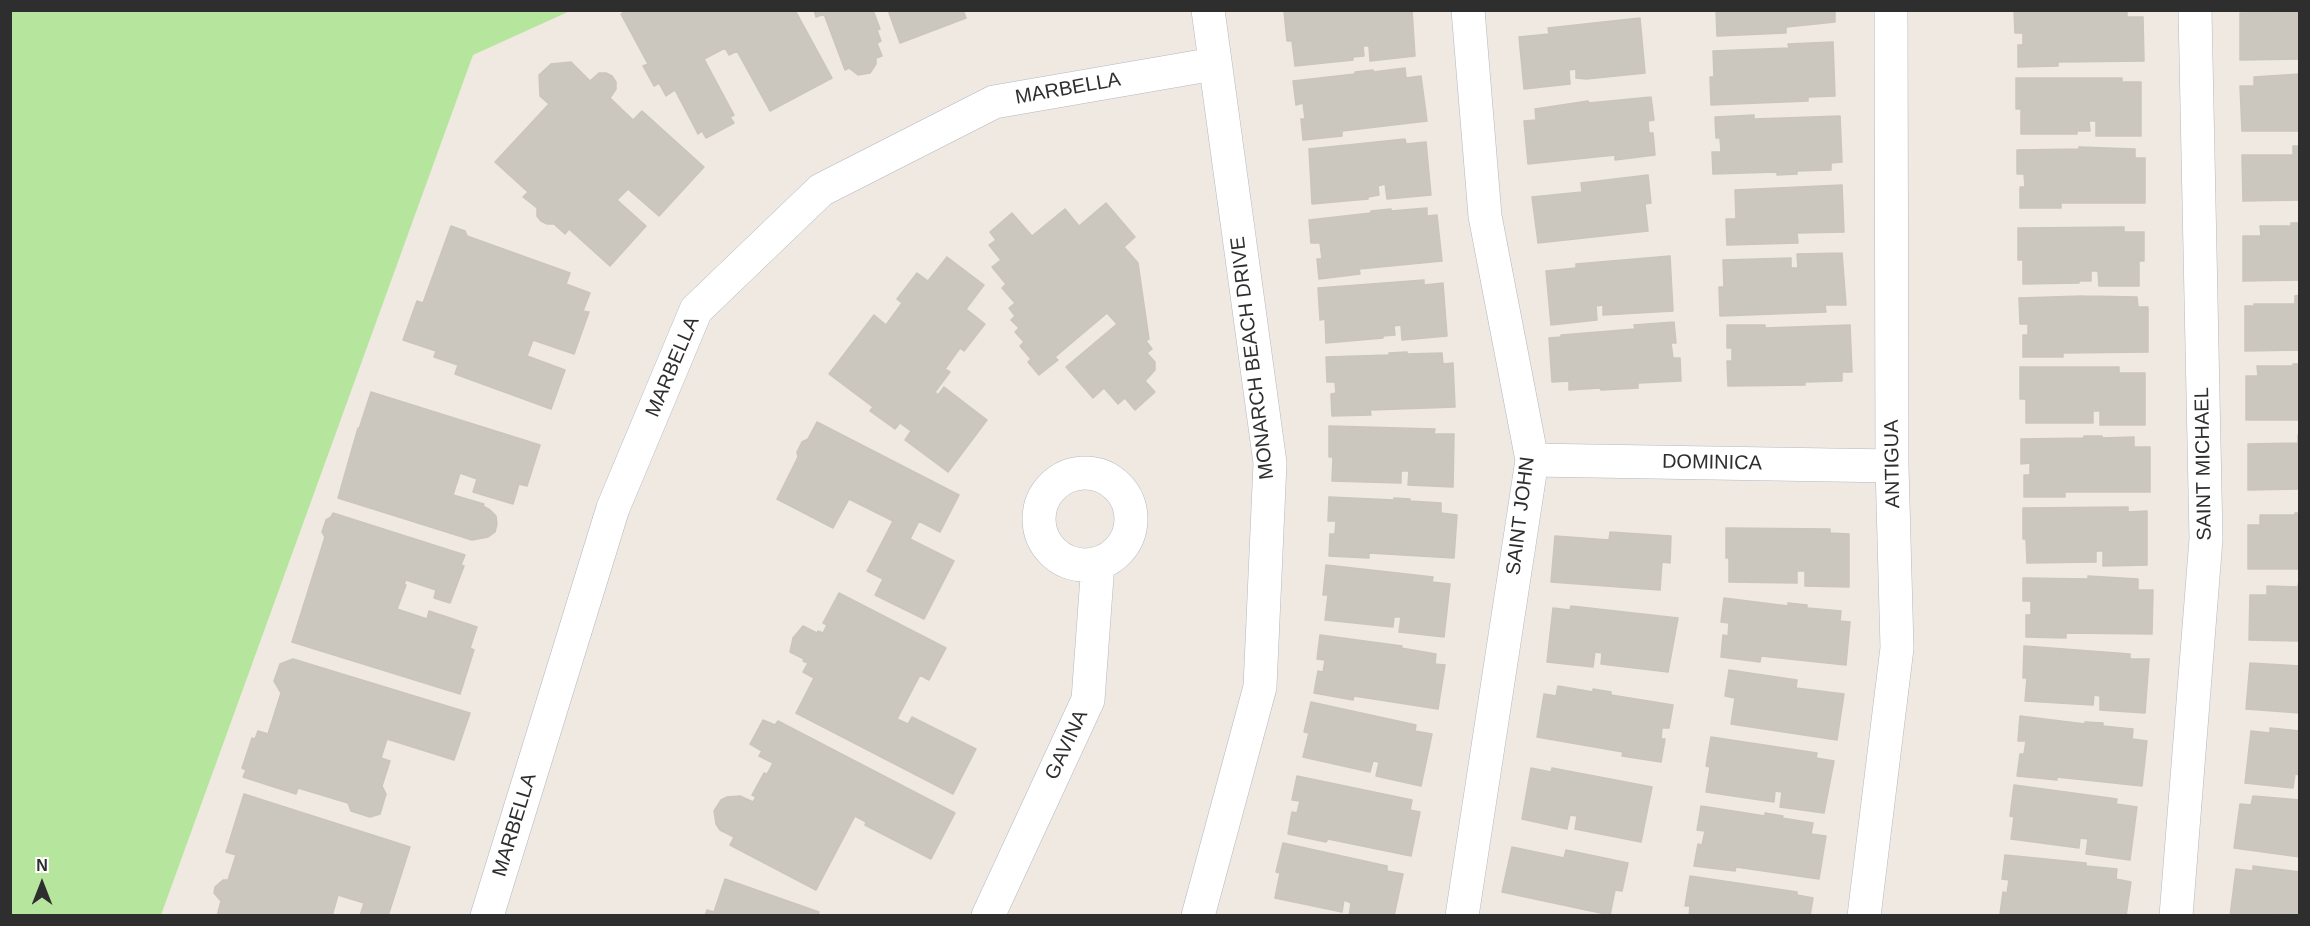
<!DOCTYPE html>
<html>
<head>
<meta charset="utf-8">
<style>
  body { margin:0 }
  #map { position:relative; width:2310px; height:926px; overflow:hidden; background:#efe9e1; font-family:Helvetica,sans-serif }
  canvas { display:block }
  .frame { position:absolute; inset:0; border:12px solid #2e2e2e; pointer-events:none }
  .north { position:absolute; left:12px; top:854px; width:60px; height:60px; -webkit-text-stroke:4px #fff; paint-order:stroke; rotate:0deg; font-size:16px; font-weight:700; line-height:24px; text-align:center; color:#2e2e2e }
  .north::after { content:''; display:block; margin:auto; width:21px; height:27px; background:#2e2e2e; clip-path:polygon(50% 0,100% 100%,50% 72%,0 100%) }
</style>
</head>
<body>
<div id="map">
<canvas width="2310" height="926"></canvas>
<div class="frame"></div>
<div class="north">N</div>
</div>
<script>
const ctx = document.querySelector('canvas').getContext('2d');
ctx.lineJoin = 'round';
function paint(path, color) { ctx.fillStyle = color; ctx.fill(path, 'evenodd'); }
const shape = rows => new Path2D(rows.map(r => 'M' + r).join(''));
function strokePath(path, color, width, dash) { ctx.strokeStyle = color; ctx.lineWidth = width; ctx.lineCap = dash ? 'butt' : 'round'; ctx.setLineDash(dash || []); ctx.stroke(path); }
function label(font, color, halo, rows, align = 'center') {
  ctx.font = font + ' Helvetica,sans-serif'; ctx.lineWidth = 4.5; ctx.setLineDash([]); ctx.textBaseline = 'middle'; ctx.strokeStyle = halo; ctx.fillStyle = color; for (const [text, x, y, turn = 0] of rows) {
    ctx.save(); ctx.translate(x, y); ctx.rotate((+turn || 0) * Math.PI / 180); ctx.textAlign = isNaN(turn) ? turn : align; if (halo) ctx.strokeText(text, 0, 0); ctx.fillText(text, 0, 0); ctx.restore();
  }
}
paint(shape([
  [10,11,570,11,473,55,161,915,11,915]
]), '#b6e59e');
const building = shape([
  [627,10,795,10,832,78,770,111,737,51,729,55,725,48,704,59,734,115,730,117,734,123,706,138,702,131,698,134,675,90,666,96,659,83,654,86,643,66,648,64,621,14,627,10],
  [814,10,873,10,880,29,877,30,881,41,877,43,882,56,876,58,876,64,870,73,858,75,849,68,845,70,824,14,816,17,814,10],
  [888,10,963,10,966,18,900,43,888,10],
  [1412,10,1415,56,1370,61,1369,46,1363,46,1364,56,1353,57,1353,60,1295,66,1292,41,1287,41,1284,11,1412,10],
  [1716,10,1835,10,1835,22,1786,27,1786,33,1717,36,1716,10],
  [2014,10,2127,10,2127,17,2143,17,2144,61,2058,62,2058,66,2018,67,2018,45,2023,45,2023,33,2015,33,2014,10],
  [2292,10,2300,10,2300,59,2240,60,2240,13,2292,12,2292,10],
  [1640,18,1645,73,1586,79,1576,78,1576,69,1569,70,1570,84,1524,89,1519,37,1549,34,1548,28,1640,18],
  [1833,42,1835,96,1808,97,1808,101,1711,105,1710,77,1714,77,1713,51,1789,48,1788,44,1833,42],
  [571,62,590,81,599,73,606,73,612,76,616,82,616,89,610,98,633,120,642,111,704,167,659,216,628,189,617,200,646,226,610,266,569,229,565,234,554,224,547,224,541,221,537,216,537,208,523,197,528,192,495,162,549,104,540,96,539,75,551,64,571,62],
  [1405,68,1406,78,1421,76,1427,121,1342,131,1342,136,1303,140,1301,119,1305,119,1303,103,1296,105,1293,81,1355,74,1355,72,1373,70,1373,72,1405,68],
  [2300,74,2300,131,2242,131,2240,86,2254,86,2254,77,2300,74],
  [2016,78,2122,78,2122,82,2141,82,2141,136,2096,136,2096,121,2089,121,2090,131,2077,131,2077,134,2021,134,2021,109,2016,109,2016,78],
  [1651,97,1654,120,1648,121,1649,133,1653,133,1655,155,1615,160,1615,155,1528,164,1524,121,1536,120,1535,109,1588,101,1589,103,1651,97],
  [1754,115,1754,119,1840,116,1842,162,1831,163,1831,170,1797,171,1797,174,1777,175,1777,172,1713,174,1712,152,1721,152,1720,138,1716,138,1715,117,1754,115],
  [1405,139,1406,144,1426,142,1431,195,1387,199,1385,184,1378,186,1379,195,1368,197,1368,199,1312,204,1309,149,1405,139],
  [2293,146,2300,146,2300,200,2243,201,2242,155,2293,155,2293,146],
  [2079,147,2135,149,2135,158,2145,158,2145,203,2061,203,2061,208,2020,208,2020,187,2025,187,2024,174,2017,174,2017,150,2079,149,2079,147],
  [1648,175,1651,203,1645,204,1648,231,1538,243,1532,197,1582,192,1581,183,1648,175],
  [1842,185,1844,232,1797,233,1798,243,1727,245,1726,219,1736,219,1735,190,1842,185],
  [1106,203,1135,237,1124,247,1138,263,1149,339,1146,341,1152,349,1147,353,1155,362,1155,370,1145,381,1155,392,1135,410,1125,398,1118,404,1104,388,1093,398,1066,367,1117,324,1107,313,1055,357,1058,360,1039,375,1028,362,1031,359,1020,346,1024,342,1015,332,1019,328,1011,320,1015,316,1009,308,1015,303,1002,288,1006,284,992,267,1001,260,989,245,996,240,990,232,1012,213,1032,236,1065,209,1079,226,1106,203],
  [1427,208,1427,216,1437,215,1442,261,1359,269,1360,274,1319,279,1317,259,1322,259,1320,243,1311,243,1309,220,1371,213,1371,211,1391,209,1391,211,1427,208],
  [2291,223,2300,223,2300,280,2243,281,2243,236,2261,236,2260,226,2291,226,2291,223],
  [451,226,465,231,467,236,570,273,566,284,590,293,583,311,589,312,574,354,533,340,527,356,565,370,551,409,455,374,458,365,434,357,436,351,403,340,417,301,423,303,451,226],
  [2124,227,2124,232,2144,232,2144,261,2139,261,2139,286,2099,286,2098,271,2091,271,2091,281,2079,281,2079,283,2023,284,2023,260,2018,260,2018,228,2124,227],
  [1842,253,1846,305,1825,305,1826,312,1720,316,1719,287,1724,287,1723,260,1791,258,1791,268,1798,268,1797,254,1842,253],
  [1670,256,1673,311,1603,315,1603,305,1596,306,1597,320,1551,325,1546,271,1576,268,1576,264,1670,256],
  [947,257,984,285,966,309,985,324,964,351,960,348,945,369,950,372,935,392,938,395,944,387,987,420,948,472,905,440,911,431,900,423,895,429,870,411,873,407,829,374,874,315,886,325,902,303,897,299,917,273,928,281,947,257],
  [1424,280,1424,285,1443,283,1447,336,1402,340,1401,325,1394,326,1395,335,1383,336,1383,338,1326,343,1325,319,1320,320,1318,288,1424,280],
  [2300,295,2300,350,2245,351,2245,306,2254,306,2254,304,2295,304,2295,296,2300,295],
  [2083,296,2137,297,2138,307,2148,307,2148,352,2063,353,2063,357,2023,357,2023,335,2028,335,2028,324,2020,324,2019,298,2083,296],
  [1674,322,1676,343,1671,343,1673,358,1680,358,1681,381,1638,383,1638,388,1601,390,1600,388,1569,390,1569,381,1552,382,1549,338,1561,337,1561,335,1635,329,1634,325,1674,322],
  [1727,325,1765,325,1765,328,1850,325,1852,372,1842,372,1842,381,1805,382,1805,385,1728,386,1727,361,1732,361,1732,348,1727,348,1727,325],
  [1407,352,1407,354,1442,353,1443,364,1453,363,1455,407,1370,410,1371,415,1332,416,1331,394,1336,393,1335,382,1327,382,1326,357,1389,355,1389,353,1407,352],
  [2293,364,2300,364,2300,420,2246,420,2246,376,2258,376,2257,366,2293,366,2293,364],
  [2020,367,2119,367,2119,373,2145,373,2145,425,2100,425,2100,411,2093,411,2093,423,2026,423,2026,399,2020,399,2020,367],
  [371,392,540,445,527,486,519,484,513,504,473,492,477,479,460,473,453,495,484,504,483,506,490,510,496,516,497,524,495,532,488,537,472,540,338,498,358,428,359,429,371,392],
  [817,422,959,495,940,532,919,521,910,539,954,561,924,619,875,595,883,579,867,571,893,521,849,499,833,528,777,499,798,457,797,452,802,442,808,439,817,422],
  [1329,426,1435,429,1434,434,1454,434,1453,487,1408,485,1409,471,1401,471,1401,483,1332,481,1333,457,1329,457,1329,426],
  [2298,435,2300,435,2300,489,2248,490,2248,444,2298,443,2298,435],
  [2084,436,2102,436,2102,438,2134,437,2134,447,2150,447,2150,492,2065,492,2065,497,2024,497,2024,475,2030,475,2030,463,2021,464,2021,439,2084,438,2084,436],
  [1329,497,1394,500,1394,498,1410,499,1410,501,1441,503,1441,513,1457,515,1454,558,1369,553,1369,558,1329,556,1330,534,1335,534,1336,521,1328,521,1329,497],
  [2128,507,2128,512,2147,511,2147,565,2103,566,2103,551,2096,551,2096,562,2027,563,2026,539,2023,539,2023,508,2128,507],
  [333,513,465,555,461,565,464,566,450,603,434,598,436,590,406,580,404,584,406,585,397,609,427,619,429,611,477,627,470,648,474,650,460,694,292,642,325,537,322,532,326,520,331,517,333,513],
  [2295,513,2300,513,2300,569,2248,569,2248,525,2260,525,2260,515,2295,515,2295,513],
  [1726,528,1830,529,1830,533,1849,534,1849,587,1805,586,1805,571,1797,571,1797,583,1729,582,1729,558,1726,558,1726,528],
  [1610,532,1671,536,1670,563,1662,562,1660,590,1551,582,1555,536,1609,540,1610,532],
  [1326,565,1433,577,1432,582,1450,584,1444,637,1399,632,1401,617,1394,617,1393,627,1325,620,1328,595,1323,595,1326,565],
  [2088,576,2138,579,2138,590,2153,590,2152,634,2066,633,2066,638,2026,637,2026,615,2031,615,2031,601,2023,601,2023,578,2088,579,2088,576],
  [2298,584,2300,584,2300,641,2249,640,2250,595,2267,595,2267,586,2298,587,2298,584],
  [839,593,946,648,929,680,920,675,897,719,908,724,912,717,976,749,953,794,796,713,814,678,803,672,808,663,803,661,804,659,790,652,793,638,803,626,817,633,818,631,823,633,827,625,823,623,839,593],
  [1724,598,1788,606,1788,603,1807,605,1807,608,1841,611,1840,621,1850,622,1846,665,1761,656,1760,662,1721,657,1723,635,1728,636,1729,623,1721,622,1724,598],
  [1571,606,1678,618,1668,672,1601,664,1602,653,1595,652,1593,667,1547,662,1553,608,1570,610,1571,606],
  [1320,635,1402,646,1401,648,1436,654,1435,664,1445,665,1438,709,1354,696,1353,700,1314,693,1318,671,1323,672,1325,660,1317,659,1320,635],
  [2024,646,2130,654,2130,659,2149,659,2145,713,2100,710,2100,696,2094,695,2093,705,2025,701,2027,678,2023,678,2024,646],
  [293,659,470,713,454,760,387,739,381,758,390,761,382,786,386,794,380,814,370,817,351,811,348,803,298,788,296,794,243,777,246,770,242,768,252,738,255,739,258,731,268,734,281,693,274,681,280,664,293,659],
  [2250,663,2300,666,2300,713,2246,709,2250,663],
  [1729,670,1797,680,1796,688,1844,694,1837,740,1731,724,1735,698,1725,696,1729,670],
  [1558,686,1593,692,1593,689,1611,692,1611,695,1673,705,1669,728,1662,728,1661,739,1665,739,1661,762,1622,756,1623,752,1537,737,1544,694,1556,696,1558,686],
  [1311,702,1416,725,1415,731,1432,734,1421,786,1376,776,1379,762,1373,761,1370,772,1303,757,1309,733,1304,732,1311,702],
  [2020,716,2085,724,2085,722,2103,723,2103,726,2133,729,2132,739,2147,741,2142,786,2057,777,2057,780,2017,776,2020,754,2024,754,2026,741,2018,741,2020,716],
  [763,720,775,725,778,721,955,813,931,859,865,825,866,822,855,816,816,890,730,845,734,837,720,830,716,824,714,811,721,800,727,797,740,796,753,802,756,797,752,795,764,773,767,774,773,763,759,756,762,751,750,744,763,720],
  [2270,728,2300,731,2300,775,2295,774,2293,788,2245,783,2251,731,2270,733,2270,728],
  [1711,737,1817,753,1816,758,1834,761,1824,813,1780,807,1782,792,1775,791,1774,802,1706,792,1710,767,1706,766,1711,737],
  [1531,768,1551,772,1552,768,1652,787,1641,842,1575,829,1577,816,1570,815,1567,829,1522,819,1531,768],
  [1297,776,1412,800,1410,810,1420,812,1411,856,1328,839,1326,842,1288,834,1292,812,1297,813,1300,801,1292,800,1297,776],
  [2014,785,2117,799,2116,804,2137,807,2130,860,2086,854,2088,839,2080,838,2079,848,2011,839,2014,817,2010,816,2014,785],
  [244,794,410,847,388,916,360,916,364,903,338,895,332,916,217,916,221,901,214,893,215,887,223,880,228,880,236,855,226,852,244,794],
  [2253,796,2300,800,2300,857,2234,848,2240,804,2251,805,2253,796],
  [1701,806,1765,816,1765,813,1783,816,1782,818,1813,823,1811,834,1826,836,1819,879,1736,867,1735,871,1694,866,1698,844,1702,845,1705,831,1697,830,1701,806],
  [1283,843,1387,866,1387,871,1403,874,1394,916,1349,916,1351,903,1344,900,1342,912,1275,898,1280,873,1276,872,1283,843],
  [1512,847,1564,858,1566,850,1628,863,1622,891,1615,890,1610,915,1502,892,1512,847],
  [2005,855,2086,863,2086,866,2117,869,2116,879,2131,882,2126,916,2016,916,2000,914,2003,892,2007,893,2009,880,2002,879,2005,855],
  [2253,866,2300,872,2300,916,2283,916,2283,914,2276,913,2276,916,2230,916,2236,869,2253,871,2253,866],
  [1690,876,1797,892,1797,895,1813,898,1810,916,1689,916,1690,906,1685,906,1690,876],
  [725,879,819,912,818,916,705,916,707,910,714,912,725,879]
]);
paint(building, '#cbc7bf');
strokePath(building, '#cbc5ba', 1.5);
const minor = shape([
  [1532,460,1892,466],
  '1039 519a46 46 0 1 1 92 0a46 46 0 1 1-92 0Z',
  [487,916,613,508,696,310,821,190,994,102,1214,64],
  [988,916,1088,700,1098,563],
  [1462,916,1532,460,1485,216,1468,10],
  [1864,916,1897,648,1892,466,1891,10],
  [2176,916,2206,539,2195,10]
]);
const tertiary = shape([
  [1198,916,1260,687,1270,463,1208,10]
]);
strokePath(minor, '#b4b7c1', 34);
strokePath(tertiary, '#b4b7c1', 34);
strokePath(minor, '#fff', 33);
strokePath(tertiary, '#fff', 33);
label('20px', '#2e2e2e', '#fff', [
  ["MARBELLA",1068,89,-10],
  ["MONARCH BEACH DRIVE",1253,358,-97],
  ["MARBELLA",673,367,-67],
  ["DOMINICA",1712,463,1],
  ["ANTIGUA",1893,464,-91],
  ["SAINT MICHAEL",2204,464,-91],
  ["SAINT JOHN",1521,516,-83],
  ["GAVINA",1067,745,-65],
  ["MARBELLA",515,825,-73]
]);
</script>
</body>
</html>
